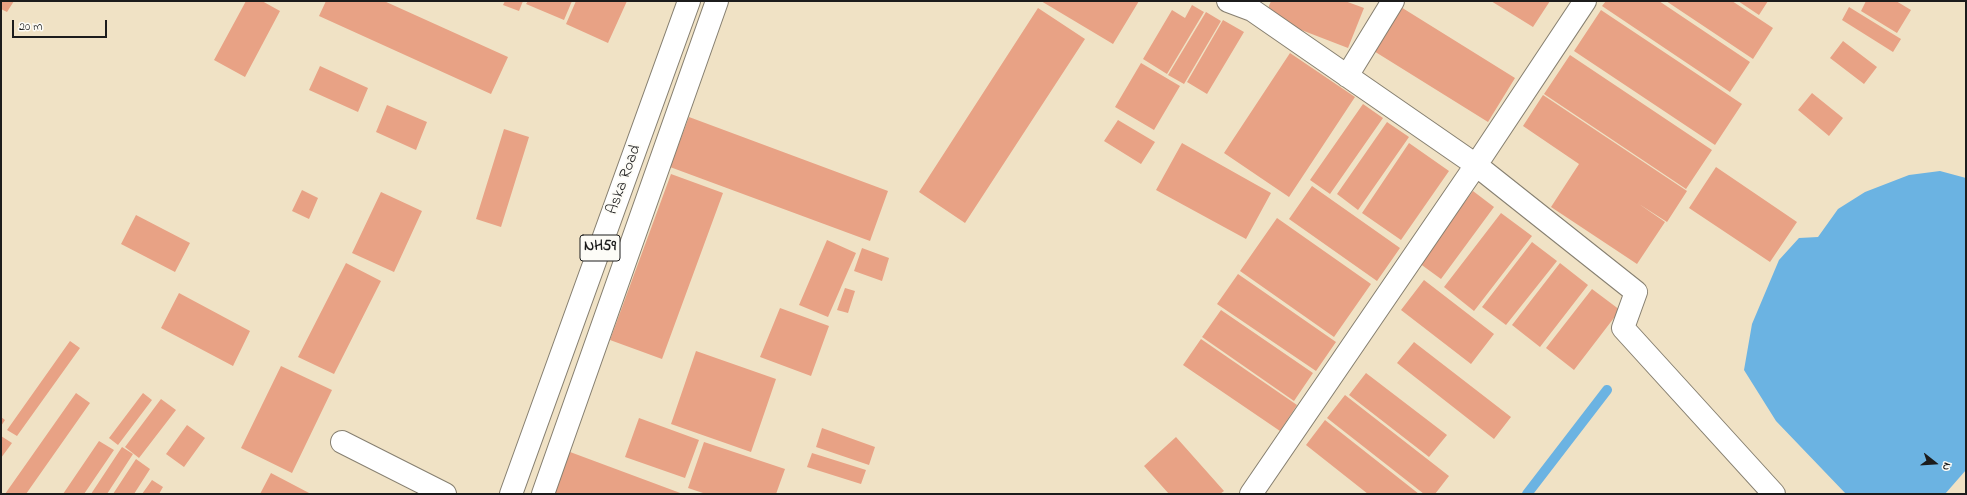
<!DOCTYPE html>
<html>
<head>
<meta charset="utf-8">
<style>
  body { margin:0 }
  #map { position:relative; width:1967px; height:495px; overflow:hidden; background:#f0e2c5; font-family:"Indie Flower",sans-serif }
  canvas { display:block }
  .frame { position:absolute; inset:0; border:2px solid #1c1c1c; pointer-events:none }
  .north { position:absolute; left:1915px; top:443px; width:40px; height:40px; -webkit-text-stroke:3px #fdfcf7; paint-order:stroke; rotate:107deg; font-size:11px; font-weight:700; line-height:16px; text-align:center; color:#1c1c1c }
  .north::after { content:''; display:block; margin:auto; width:14px; height:18px; background:#1c1c1c; clip-path:polygon(50% 0,100% 100%,50% 72%,0 100%) }
  .scale { position:absolute; left:12px; top:20px; width:95px; height:18px; box-sizing:border-box; border:2px solid #1c1c1c; border-top:0; padding-left:5px; font-size:12px; line-height:14px; white-space:nowrap; color:#1c1c1c; -webkit-text-stroke:3px #fdfcf7; paint-order:stroke }
</style>
</head>
<body>
<div id="map">
<canvas width="1967" height="495"></canvas>
<div class="frame"></div>
<div class="north">N</div>
<div class="scale">20 m</div>
</div>
<script>
const ctx = document.querySelector('canvas').getContext('2d');
ctx.lineJoin = 'round';
function paint(path, color) { ctx.fillStyle = color; ctx.fill(path, 'evenodd'); }
const shape = rows => new Path2D(rows.map(r => 'M' + r).join(''));
function strokePath(path, color, width, dash) { ctx.strokeStyle = color; ctx.lineWidth = width; ctx.lineCap = dash ? 'butt' : 'round'; ctx.setLineDash(dash || []); ctx.stroke(path); }
function label(font, color, halo, rows, align = 'center') {
  ctx.font = font + ' "Indie Flower",sans-serif'; ctx.lineWidth = 4; ctx.setLineDash([]); ctx.textBaseline = 'middle'; ctx.strokeStyle = halo; ctx.fillStyle = color; for (const [text, x, y, turn = 0] of rows) {
    ctx.save(); ctx.translate(x, y); ctx.rotate((+turn || 0) * Math.PI / 180); ctx.textAlign = isNaN(turn) ? turn : align; if (halo) ctx.strokeText(text, 0, 0); ctx.fillText(text, 0, 0); ctx.restore();
  }
}
paint(shape([
  [1940,171,1966,178,1966,470,1945,494,1846,494,1776,421,1744,370,1752,324,1779,260,1799,238,1818,237,1838,209,1865,192,1909,175]
]), '#6bb3e2');
strokePath(shape([
  [1527,494,1607,390]
]), '#6bb3e2', 10);
paint(shape([
  [1,1,14,1,7,12,1,9],
  [246,1,262,1,280,11,245,77,214,60],
  [326,1,384,1,508,57,491,94,319,16],
  [505,1,523,1,519,11,503,5],
  [528,1,572,1,564,20,526,4],
  [576,1,627,1,608,43,566,24],
  [1041,1,1139,1,1113,44],
  [1271,1,1345,1,1364,8,1348,48,1265,16],
  [1491,1,1550,1,1533,27],
  [1606,1,1659,1,1750,62,1730,92,1602,6],
  [1666,1,1732,1,1773,28,1753,59],
  [1738,1,1768,1,1759,15],
  [1866,1,1896,1,1911,10,1897,33,1861,11],
  [1396,4,1515,78,1488,122,1369,48],
  [1192,5,1204,12,1167,74,1143,59,1172,10,1185,18],
  [1849,7,1901,39,1893,52,1842,20],
  [1038,8,1085,39,965,223,919,192],
  [1601,10,1742,104,1715,145,1574,51],
  [1206,12,1221,21,1184,84,1168,75],
  [1223,20,1244,32,1207,94,1187,82],
  [1843,41,1877,67,1864,84,1830,58],
  [1290,53,1355,97,1289,197,1224,153],
  [1570,55,1712,150,1686,189,1544,94],
  [1141,63,1180,86,1154,130,1115,107],
  [320,66,368,88,358,112,309,90],
  [1812,93,1843,118,1829,136,1798,110],
  [1543,95,1687,191,1667,222,1639,204,1665,222,1637,264,1551,207,1579,164,1523,126],
  [1363,104,1383,118,1330,194,1310,180],
  [387,105,427,122,416,150,376,132],
  [689,117,888,191,870,241,670,167],
  [1118,120,1155,142,1141,164,1104,141],
  [1387,122,1409,137,1358,210,1337,194],
  [504,129,529,137,501,227,476,219],
  [1182,143,1271,193,1246,239,1156,190],
  [1409,143,1449,171,1401,240,1362,213],
  [1716,167,1797,222,1770,262,1689,208],
  [671,174,723,193,662,359,610,340],
  [1312,186,1400,248,1377,281,1289,219],
  [302,190,318,198,309,219,292,211],
  [1473,191,1494,207,1441,279,1419,263],
  [381,192,422,211,394,272,352,253],
  [1501,213,1532,236,1474,311,1444,287],
  [136,215,190,243,175,272,121,244],
  [1277,218,1371,284,1334,337,1240,271],
  [827,240,856,253,828,317,799,305],
  [1532,242,1557,261,1506,325,1482,307],
  [862,248,889,258,882,281,854,271],
  [346,263,381,281,334,374,298,357],
  [1560,263,1588,285,1540,347,1512,325],
  [1238,274,1336,342,1316,371,1217,304],
  [1424,280,1494,334,1471,364,1401,310],
  [845,288,855,291,848,313,837,310],
  [1592,289,1620,310,1574,370,1546,348],
  [179,293,250,331,233,366,161,328],
  [780,308,829,326,811,376,760,357],
  [1221,310,1313,373,1294,401,1202,337],
  [1201,339,1297,405,1280,431,1183,365],
  [70,341,80,348,17,436,7,430],
  [1414,342,1511,417,1494,439,1397,363],
  [696,351,776,379,751,452,671,424],
  [281,366,332,390,292,473,241,448],
  [1366,373,1447,435,1429,457,1349,395],
  [76,393,90,403,26,494,5,494],
  [143,393,152,400,118,445,109,438],
  [1345,395,1449,476,1435,494,1424,494,1327,418],
  [161,399,176,410,139,458,125,447],
  [1,417,5,420,1,426],
  [639,418,699,440,685,478,625,457],
  [1325,420,1419,494,1368,494,1306,445],
  [187,425,205,438,184,467,166,454],
  [822,428,875,447,869,465,816,447],
  [1,436,12,443,1,458],
  [1176,437,1224,491,1220,494,1169,494,1144,466],
  [99,441,114,450,84,494,63,494],
  [704,442,785,469,776,494,706,494,688,488],
  [122,447,133,454,107,494,91,494],
  [562,449,683,494,547,494],
  [812,453,866,470,861,484,807,467],
  [136,459,150,469,134,494,113,494],
  [271,473,311,494,260,494],
  [152,480,163,487,159,494,142,494]
]), '#e8a285');
const minor = shape([
  [1228,1,1252,10,1476,165,1636,292,1623,328,1774,494],
  [1347,76,1393,1],
  [342,442,445,494],
  [1251,494,1476,165,1585,1]
]);
const trunk = shape([
  [511,494,689,1],
  [543,494,717,1]
]);
strokePath(minor, '#867f70', 24);
strokePath(trunk, '#867f70', 24);
strokePath(minor, '#fff', 22);
strokePath(trunk, '#fff', 22);
for (const [x, y, w] of [
  [600,248,40]
]) { const box = new Path2D(); box.roundRect(x - w / 2, y - 13, w, 26, 3); ctx.fillStyle = '#fdfcf7'; ctx.fill(box); strokePath(box, '#1c1c1c', 1); }
label('bold 15px', '#1c1c1c', null, [
  ["NH59",600,248]
]);
label('16px', '#1c1c1c', '#fdfcf7', [
  ["Aska Road",625,180,-70]
]);
</script>
</body>
</html>
